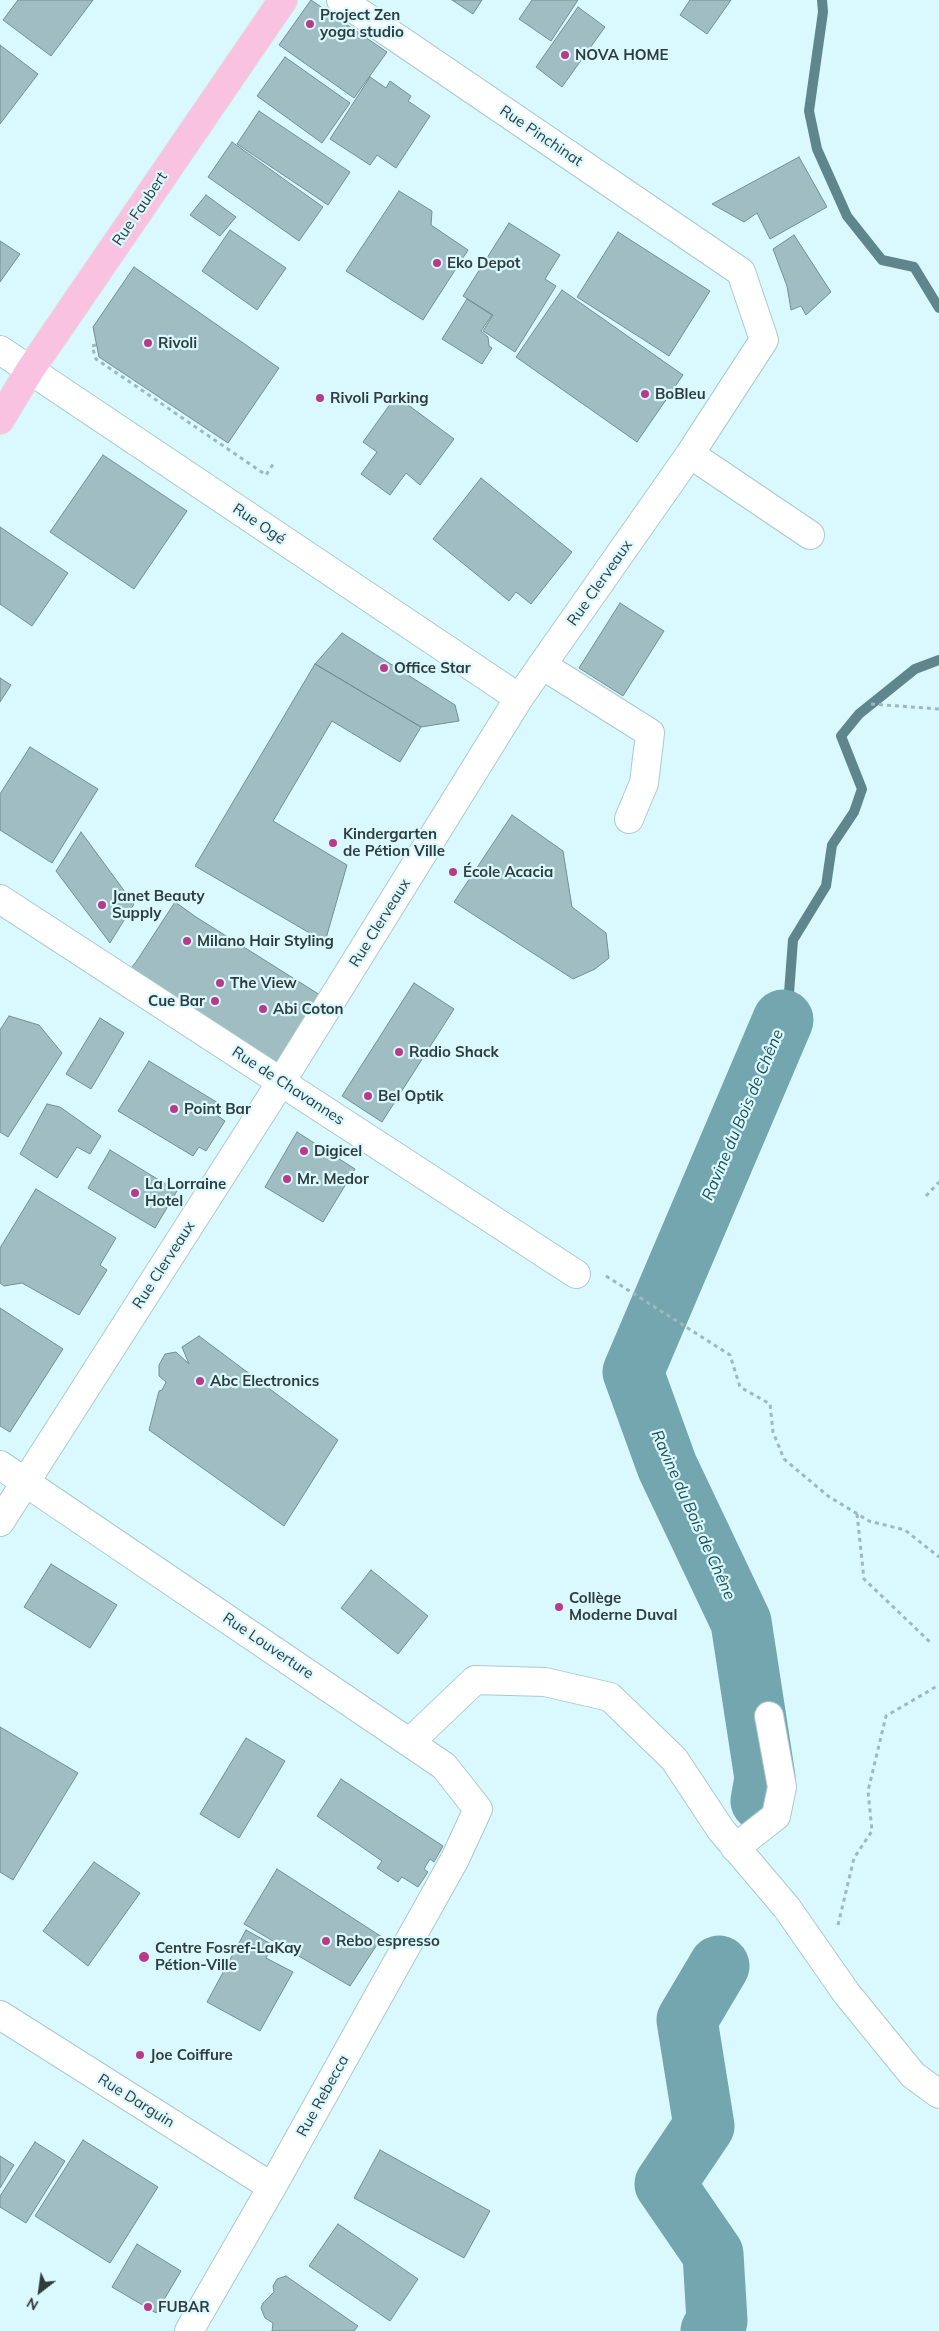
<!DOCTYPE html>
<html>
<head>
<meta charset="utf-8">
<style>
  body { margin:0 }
  #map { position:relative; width:939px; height:2331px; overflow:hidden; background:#daf9fe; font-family:Mulish,sans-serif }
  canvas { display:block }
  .north { position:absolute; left:15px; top:2266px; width:50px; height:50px; -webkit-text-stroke:4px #daf9fe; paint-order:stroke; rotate:210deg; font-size:14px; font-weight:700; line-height:20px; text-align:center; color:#2f3c3e }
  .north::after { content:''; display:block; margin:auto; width:18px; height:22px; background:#2f3c3e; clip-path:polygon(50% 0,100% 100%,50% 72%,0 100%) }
</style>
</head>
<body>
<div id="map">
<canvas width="939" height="2331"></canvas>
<div class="north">N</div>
</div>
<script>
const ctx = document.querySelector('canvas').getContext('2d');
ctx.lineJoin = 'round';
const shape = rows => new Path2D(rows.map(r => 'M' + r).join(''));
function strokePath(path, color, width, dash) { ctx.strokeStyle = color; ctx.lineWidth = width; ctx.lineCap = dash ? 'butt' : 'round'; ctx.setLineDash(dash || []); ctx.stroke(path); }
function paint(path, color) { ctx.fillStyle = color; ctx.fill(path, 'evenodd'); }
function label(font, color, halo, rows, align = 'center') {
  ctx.font = font + ' Mulish,sans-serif'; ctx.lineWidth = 4.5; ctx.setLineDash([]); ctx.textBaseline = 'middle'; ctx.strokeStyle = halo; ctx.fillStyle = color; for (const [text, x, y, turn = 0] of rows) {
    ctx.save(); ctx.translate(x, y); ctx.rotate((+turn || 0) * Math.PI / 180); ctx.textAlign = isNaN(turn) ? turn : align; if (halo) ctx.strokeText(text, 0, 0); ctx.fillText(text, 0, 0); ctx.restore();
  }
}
strokePath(shape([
  [822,0,823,12,809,111,817,149,847,216,882,260,914,267,939,308],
  [783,1020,789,993,793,940,826,886,832,845,854,812,862,789,841,736,859,714,915,669,939,660]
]), '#5f868c', 10);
strokePath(shape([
  [761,1801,765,1778,741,1622,667,1466,633,1372,783,1020],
  [711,2331,717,2321,713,2254,665,2184,704,2126,687,2020,719,1966]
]), '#73a6ae', 61);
const building = shape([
  [18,0,93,0,51,56,3,20,18,0],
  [311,0,387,52,354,98,279,45,311,0],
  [452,0,482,0,473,14,452,0],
  [532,0,578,0,551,41,519,19,532,0],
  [690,0,731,0,707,34,680,15,690,0],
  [578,7,605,27,562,87,536,67,578,7],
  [0,45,38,74,0,124,0,45],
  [285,57,350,103,322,143,257,96,285,57],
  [370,77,386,88,390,81,411,96,408,101,430,116,396,168,377,155,370,165,330,139,370,77],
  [259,111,350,172,328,205,237,144,259,111],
  [232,142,323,207,299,241,208,177,232,142],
  [799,157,827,207,770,239,757,213,744,222,712,204,799,157],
  [399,191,432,211,431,225,468,250,423,320,346,271,399,191],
  [206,195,236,217,220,236,190,215,206,195],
  [509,223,560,255,545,279,556,286,515,352,483,331,493,315,463,296,509,223],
  [230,230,286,268,257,310,202,271,230,230],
  [618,232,710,291,669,356,577,297,618,232],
  [794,235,831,292,806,315,801,306,791,310,787,286,773,249,794,235],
  [0,241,20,254,0,282,0,241],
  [134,267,279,368,228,443,99,357,93,327,134,267],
  [562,290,683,375,637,442,516,357,562,290],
  [467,299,492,315,481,331,488,337,489,346,492,348,482,364,442,339,467,299],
  [396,396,454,439,420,485,406,473,390,495,361,474,377,452,363,442,396,396],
  [103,455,187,511,134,589,50,532,103,455],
  [481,478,572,552,531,604,516,592,509,601,433,539,481,478],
  [0,527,68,573,32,626,0,604,0,527],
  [620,603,664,631,623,696,579,668,620,603],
  [342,633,455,705,459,721,421,727,315,664,342,633],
  [315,664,421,727,400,762,332,721,273,821,347,865,325,942,195,866,315,664],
  [0,678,11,685,0,702,0,678],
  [30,747,98,789,52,863,0,830,0,794,30,747],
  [512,815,563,851,572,907,606,933,609,958,595,969,573,979,454,902,512,815],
  [81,832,134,904,110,943,56,871,81,832],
  [175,902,196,917,320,995,290,1048,283,1052,267,1075,122,979,136,962,175,902],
  [414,983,454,1009,382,1122,342,1096,414,983],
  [9,1016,39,1025,62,1053,8,1137,0,1132,0,1030,9,1016],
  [100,1018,124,1033,91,1089,66,1074,100,1018],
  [149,1061,223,1106,218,1116,225,1121,206,1151,199,1147,193,1156,118,1111,149,1061],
  [47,1104,60,1107,101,1136,90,1154,77,1147,57,1178,20,1154,47,1104],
  [297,1132,355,1169,323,1222,265,1187,297,1132],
  [110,1150,177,1191,155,1228,88,1188,110,1150],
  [36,1189,116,1238,100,1265,107,1270,79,1315,22,1283,4,1286,0,1283,0,1248,36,1189],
  [0,1308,63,1349,10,1432,0,1426,0,1308],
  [199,1336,338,1440,284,1526,149,1430,159,1391,162,1390,166,1382,159,1376,159,1365,165,1354,176,1352,189,1364,182,1347,199,1336],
  [51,1564,117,1605,90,1648,24,1607,51,1564],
  [371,1570,428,1616,398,1654,341,1608,371,1570],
  [0,1727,78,1773,13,1880,0,1872,0,1727],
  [246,1738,285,1761,239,1838,200,1814,246,1738],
  [341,1779,443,1846,434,1862,430,1859,424,1869,428,1872,418,1887,402,1877,398,1882,377,1868,382,1861,317,1816,341,1779],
  [94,1862,140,1893,88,1966,43,1931,94,1862],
  [277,1869,382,1937,350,1986,244,1924,277,1869],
  [246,1930,273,1945,266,1958,293,1972,260,2031,207,2002,246,1930],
  [83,2140,158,2187,110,2263,35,2216,83,2140],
  [35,2142,65,2161,26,2223,0,2207,0,2196,35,2142],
  [380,2150,490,2211,464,2258,354,2198,380,2150],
  [0,2156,14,2165,0,2188,0,2156],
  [338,2224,418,2279,390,2321,309,2266,338,2224],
  [137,2244,181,2271,156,2313,112,2287,137,2244],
  [286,2276,358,2326,354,2331,272,2331,273,2323,265,2318,261,2308,263,2303,274,2292,273,2286,277,2279,286,2276]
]);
paint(building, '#a0bdc2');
strokePath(building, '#738f94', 1);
const minor = shape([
  [0,350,519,698],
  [690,454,810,535],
  [542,665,650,733,644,783,629,819],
  [0,899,576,1274],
  [0,1465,444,1766,478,1809,455,1859,272,2187,189,2331],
  [0,1522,281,1082,519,698,690,454,764,340,741,272,341,0],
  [410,1742,475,1680,545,1682,610,1697,674,1759,721,1830,787,1908,847,1994,913,2075,939,2094],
  [735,1848,776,1816,782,1787,769,1716],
  [0,2015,272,2187]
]);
const major = shape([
  [0,420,30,370,283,0]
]);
strokePath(minor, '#abc9cd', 30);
strokePath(major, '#dee0e0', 30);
strokePath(shape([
  [96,345,92,346,96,359,266,475,274,463],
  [871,704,939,709],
  [926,1196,939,1182],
  [606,1276,730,1355,740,1387,770,1404,773,1432,784,1459,828,1496,869,1521,905,1530,939,1557],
  [857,1514,864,1579,931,1643],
  [838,1925,854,1858,872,1831,868,1791,886,1716,939,1685]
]), '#9fb8bc', 3, [4, 4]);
strokePath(minor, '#fff', 28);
strokePath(major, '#f8c2e0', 28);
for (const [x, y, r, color] of [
  [310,24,5,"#b83b8a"],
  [565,55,5,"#b83b8a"],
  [437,263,5,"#b83b8a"],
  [148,343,5,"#b83b8a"],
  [645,394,5,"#b83b8a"],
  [320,398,5,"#b83b8a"],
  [384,668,5,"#b83b8a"],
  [333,843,5,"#b83b8a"],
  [453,872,5,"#b83b8a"],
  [102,905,5,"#b83b8a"],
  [187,941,5,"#b83b8a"],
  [220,983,5,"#b83b8a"],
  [215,1001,5,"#b83b8a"],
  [263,1009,5,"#b83b8a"],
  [399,1052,5,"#b83b8a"],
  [368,1096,5,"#b83b8a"],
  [174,1109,5,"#b83b8a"],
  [304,1151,5,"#b83b8a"],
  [287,1179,5,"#b83b8a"],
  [135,1193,5,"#b83b8a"],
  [200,1381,5,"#b83b8a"],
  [559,1607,5,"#b83b8a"],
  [326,1941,5,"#b83b8a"],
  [144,1957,6,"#b83b8a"],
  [140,2055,5,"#b83b8a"],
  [148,2307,5,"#b83b8a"]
]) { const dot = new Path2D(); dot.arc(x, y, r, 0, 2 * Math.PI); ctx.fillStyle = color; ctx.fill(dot); strokePath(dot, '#daf9fe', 2); }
label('bold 15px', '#2f3c3e', '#daf9fe', [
  ["Project Zen",320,15],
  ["yoga studio",320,32],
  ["NOVA HOME",575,55],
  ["Eko Depot",447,263],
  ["Rivoli",158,343],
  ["BoBleu",655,394],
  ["Rivoli Parking",330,398],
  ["Office Star",394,668],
  ["Kindergarten",343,834],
  ["de Pétion Ville",343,851],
  ["École Acacia",463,872],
  ["Janet Beauty",112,896],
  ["Supply",112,913],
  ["Milano Hair Styling",197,941],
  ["The View",230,983],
  ["Cue Bar",205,1001,"right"],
  ["Abi Coton",273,1009],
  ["Radio Shack",409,1052],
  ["Bel Optik",378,1096],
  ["Point Bar",184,1109],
  ["Digicel",314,1151],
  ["Mr. Medor",297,1179],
  ["La Lorraine",145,1184],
  ["Hotel",145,1201],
  ["Abc Electronics",210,1381],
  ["Collège",569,1598],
  ["Moderne Duval",569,1615],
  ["Rebo espresso",336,1941],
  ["Centre Fosref-LaKay",155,1948],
  ["Pétion-Ville",155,1965],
  ["Joe Coiffure",150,2055],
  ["FUBAR",158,2307]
], 'left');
label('15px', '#2f3c3e', '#daf9fe', [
  ["Rue Pinchinat",541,136,34],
  ["Rue Faubert",140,209,-56],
  ["Rue Ogé",259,524,34],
  ["Rue Clerveaux",600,583,-55],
  ["Rue Clerveaux",380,923,-58],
  ["Rue de Chavannes",288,1086,33],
  ["Rue Clerveaux",164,1265,-57],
  ["Rue Louverture",268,1646,34],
  ["Rue Rebecca",323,2096,-61],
  ["Rue Darguin",136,2101,32]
]);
label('italic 16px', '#1d4b52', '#daf9fe', [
  ["Ravine du Bois de Chêne",743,1115,-67],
  ["Ravine du Bois de Chêne",693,1515,66]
]);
</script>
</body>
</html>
